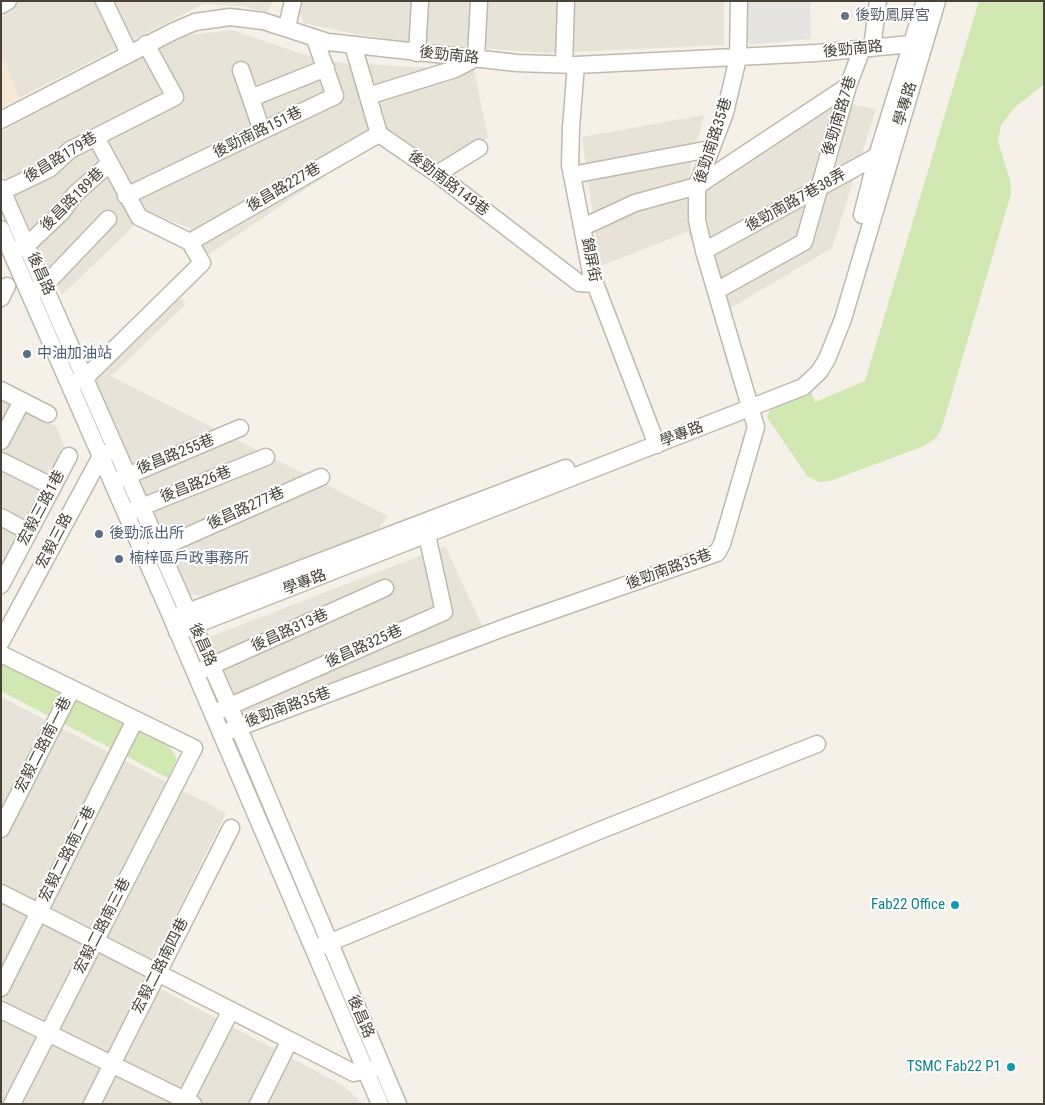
<!DOCTYPE html>
<html>
<head>
<meta charset="utf-8">
<style>
  body { margin:0 }
  #map { position:relative; width:1045px; height:1105px; overflow:hidden; background:#f5f1e9; font-family:"Roboto Condensed",sans-serif }
  canvas { display:block }
  .frame { position:absolute; inset:0; border:2px solid #484238; pointer-events:none }
</style>
</head>
<body>
<div id="map">
<canvas width="1045" height="1105"></canvas>
<div class="frame"></div>
</div>
<script>
const ctx = document.querySelector('canvas').getContext('2d');
ctx.lineJoin = 'round';
function paint(path, color) { ctx.fillStyle = color; ctx.fill(path, 'evenodd'); }
const shape = rows => new Path2D(rows.map(r => 'M' + r).join(''));
function strokePath(path, color, width, dash) { ctx.strokeStyle = color; ctx.lineWidth = width; ctx.lineCap = dash ? 'butt' : 'round'; ctx.setLineDash(dash || []); ctx.stroke(path); }
function label(font, color, halo, rows, align = 'center') {
  ctx.font = font + ' "Roboto Condensed","Noto Sans TC",sans-serif'; ctx.lineWidth = 4; ctx.setLineDash([]); ctx.textBaseline = 'middle'; ctx.strokeStyle = halo; ctx.fillStyle = color; for (const [text, x, y, turn = 0] of rows) {
    ctx.save(); ctx.translate(x, y); ctx.rotate((+turn || 0) * Math.PI / 180); ctx.textAlign = isNaN(turn) ? turn : align; if (halo) ctx.strokeText(text, 0, 0); ctx.fillText(text, 0, 0); ctx.restore();
  }
}
paint(shape([
  [1,1,273,1,267,12,241,6,204,4,19,98,1,54],
  [299,1,724,1,724,45,547,53,424,44,355,34,303,23,298,5],
  [232,30,302,54,343,63,474,70,488,138,438,165,388,134,206,256,189,228,148,212,62,295,1,169,1,132,183,36],
  [834,101,876,109,832,248,717,316,688,232,600,266,582,137,704,115,691,167,687,200],
  [178,293,186,304,111,376,388,516,378,530,203,596,187,594,92,377],
  [1,400,56,426,66,450,1,576],
  [445,546,486,634,240,719,207,638],
  [1,697,226,813,144,980,333,1080,351,1092,361,1104,1,1104]
]), '#e8e3d8');
paint(shape([
  [1,54,19,98,1,108]
]), '#f6e8d5');
paint(shape([
  [979,1,1044,1,1044,84,1015,107,1001,125,998,141,1010,181,1011,194,942,427,936,438,924,446,830,481,819,482,807,476,767,417,771,408,810,389,815,402,865,381],
  [1,660,168,744,177,759,168,778,1,691]
]), '#d1e8b3');
paint(shape([
  [746,1,810,1,811,39,750,45,746,36]
]), '#e6e4e1');
const minor = shape([
  [104,1,129,53],
  [1,5,8,1],
  [287,27,293,1],
  [353,45,379,134,437,174,579,283,594,284],
  [872,48,878,1],
  [417,53,420,1],
  [564,64,566,1],
  [576,65,571,128,570,165,591,273,657,445],
  [241,70,262,131],
  [368,96,455,69,476,58,479,1],
  [251,98,326,68],
  [1,120,174,31,195,22,230,17,263,21,328,42,517,63,576,65,816,53,911,44,919,47],
  [96,137,139,217,190,242,379,134],
  [437,174,479,148],
  [572,175,710,149],
  [1,188,238,726,398,1104],
  [1,192,49,169,70,150,175,97,146,44],
  [126,196,335,96,315,39],
  [862,215,877,156,925,1],
  [583,227,635,203,697,186,848,86],
  [1,229,167,607,380,1104],
  [18,249,27,245,62,212,74,195,109,164],
  [704,251,877,156,882,158],
  [36,290,45,285,108,219],
  [716,291,804,242,848,86,862,49],
  [1,298,7,286],
  [78,381,86,377,202,263,190,242],
  [1,390,48,414],
  [1,441,22,401],
  [1,461,53,487],
  [120,479,240,428],
  [134,510,266,457],
  [1,517,29,532],
  [151,552,321,477],
  [1,585,69,456],
  [172,618,566,468],
  [177,632,803,387,819,372,827,359,843,319,937,1],
  [1,642,101,456,107,453],
  [1,654,194,748,12,1104],
  [202,670,385,588],
  [221,710,444,612,427,535],
  [221,734,506,627,717,553,722,544,756,427,704,251,697,220,697,186,725,113,738,58,739,1],
  [1,829,72,689],
  [1,893,354,1073,375,1068],
  [319,947,596,832,817,744],
  [1,988,135,720],
  [1,1010,193,1104],
  [92,1104,231,828],
  [183,1104,231,1010],
  [258,1104,290,1040]
]);
strokePath(minor, '#c0b9ac', 19);
strokePath(minor, '#fff', 16);
for (const [x, y, r, color] of [
  [845,16,5,"#6b7280"],
  [27,354,5,"#5c6f8a"],
  [99,534,5,"#5c6f8a"],
  [119,559,5,"#5c6f8a"],
  [955,905,5,"#0f9aa8"],
  [1011,1067,5,"#0f9aa8"]
]) { const dot = new Path2D(); dot.arc(x, y, r, 0, 2 * Math.PI); ctx.fillStyle = color; ctx.fill(dot); strokePath(dot, '#fff', 2); }
label('15px', '#5b616d', '#fff', [
  ["後勁鳳屏宮",855,16]
], 'left');
label('15px', '#484238', '#fff', [
  ["後勁南路",853,50,-6],
  ["後勁南路",449,56,6],
  ["學專路",906,104,-73],
  ["後勁南路7巷",840,116,-73],
  ["後勁南路151巷",258,133,-26],
  ["後勁南路35巷",714,141,-72],
  ["後昌路179巷",61,158,-31],
  ["後勁南路149巷",448,184,37],
  ["後昌路227巷",284,188,-30],
  ["後昌路189巷",73,200,-45],
  ["後勁南路7巷38弄",796,201,-29],
  ["錦屏街",590,260,79],
  ["後昌路",40,274,66],
  ["學專路",682,435,-21],
  ["後昌路255巷",176,455,-22],
  ["後昌路26巷",196,485,-21],
  ["宏毅三路1巷",42,508,-62],
  ["後昌路277巷",246,509,-24],
  ["宏毅三路",55,541,-62],
  ["後勁南路35巷",669,570,-20],
  ["學專路",305,583,-21],
  ["後昌路313巷",290,631,-24],
  ["後昌路",202,645,66],
  ["後昌路325巷",364,647,-24],
  ["後勁南路35巷",288,708,-20],
  ["宏毅二路南一巷",44,745,-63],
  ["宏毅二路南二巷",68,854,-63],
  ["宏毅二路南三巷",103,926,-63],
  ["宏毅二路南四巷",161,966,-63],
  ["後昌路",360,1017,67]
]);
label('15px', '#4e5e75', '#fff', [
  ["中油加油站",37,354],
  ["後勁派出所",109,534],
  ["楠梓區戶政事務所",129,559]
], 'left');
label('15px', '#0d838f', '#fff', [
  ["Fab22 Office",945,905],
  ["TSMC Fab22 P1",1001,1067]
], 'right');
</script>
</body>
</html>
